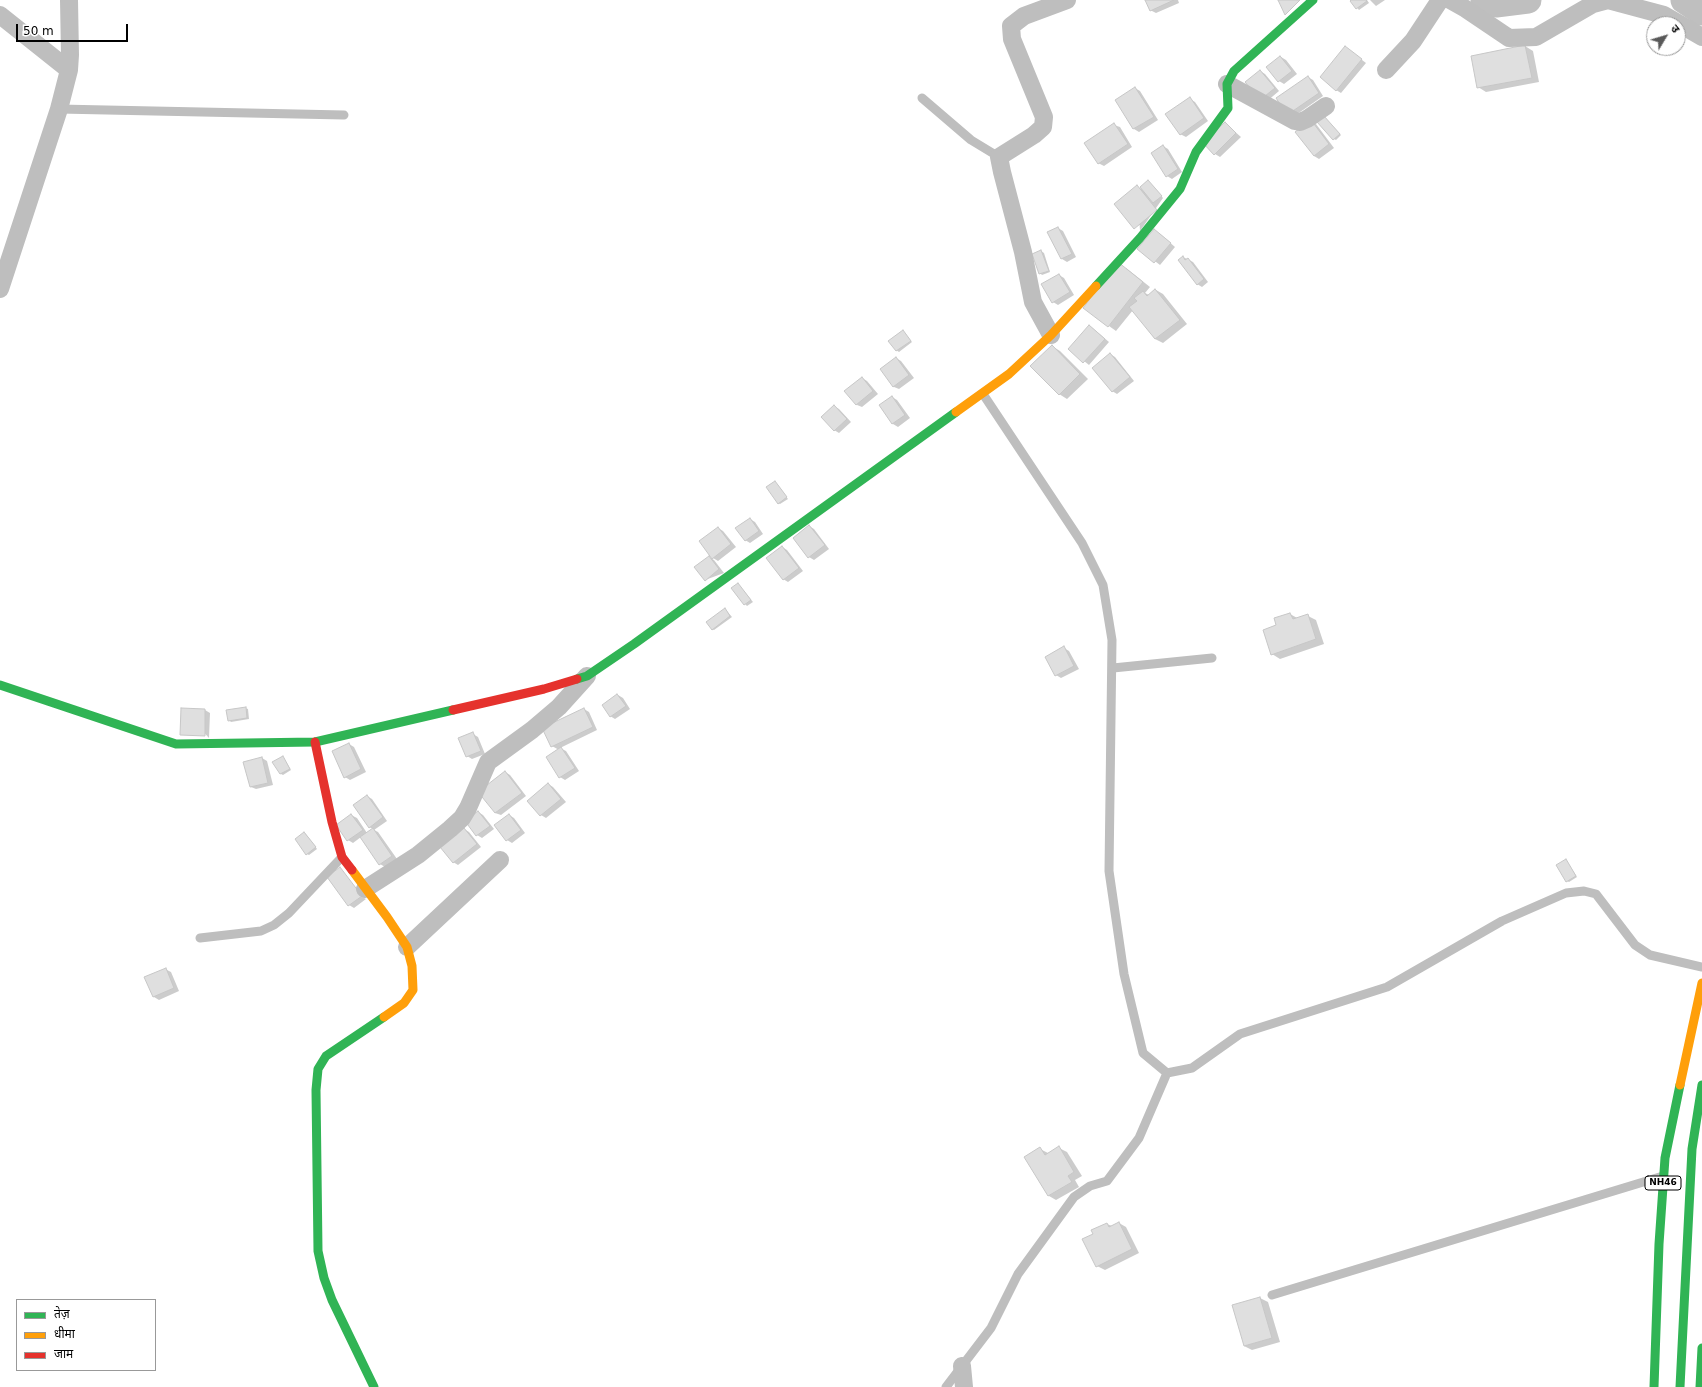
<!DOCTYPE html>
<html>
<head>
<meta charset="utf-8">
<style>
  body { margin:0 }
  #map { position:relative; width:1702px; height:1387px; overflow:hidden; background:#fff; font-family:"DejaVu Sans","Noto Sans Devanagari",sans-serif }
  canvas { display:block }
  .legend { position:absolute; left:16px; top:1299px; width:140px; height:72px; box-sizing:border-box; background:#fff; border:1px solid #999; margin:0; padding:5px 7px; list-style:none; font-size:12px; color:#000 }
  .legend li { display:flex; align-items:center; gap:8px; height:20px }
  .legend b { width:20px; border:1px solid #999 }
  .north { position:absolute; left:1646px; top:16px; width:40px; height:40px; box-sizing:border-box; background:#fff; border:1px solid #999; border-radius:50%; rotate:52deg; font-size:11px; font-weight:700; line-height:16px; text-align:center; color:#000 }
  .north::after { content:''; display:block; margin:auto; width:14px; height:18px; background:#595959; clip-path:polygon(50% 0,100% 100%,50% 72%,0 100%) }
  .scale { position:absolute; left:16px; top:24px; width:112px; height:18px; box-sizing:border-box; border:2px solid #000; border-top:0; padding-left:5px; font-size:12px; line-height:14px; white-space:nowrap; color:#000; -webkit-text-stroke:3px #fff; paint-order:stroke }
</style>
</head>
<body>
<div id="map">
<canvas width="1702" height="1387"></canvas>
<ul class="legend">
<li><b style="height:5px;background:#30b455"></b>तेज़</li>
<li><b style="height:5px;background:#ff9f0a"></b>धीमा</li>
<li><b style="height:5px;background:#e5322d"></b>जाम</li>
</ul>
<div class="north">उ</div>
<div class="scale">50 m</div>
</div>
<script>
const ctx = document.querySelector('canvas').getContext('2d');
ctx.lineJoin = 'round';
function paint(path, color) { ctx.fillStyle = color; ctx.fill(path, 'evenodd'); }
const shape = rows => new Path2D(rows.map(r => 'M' + r).join(''));
function strokePath(path, color, width, dash) { ctx.strokeStyle = color; ctx.lineWidth = width; ctx.lineCap = dash ? 'butt' : 'round'; ctx.setLineDash(dash || []); ctx.stroke(path); }
function label(font, color, halo, rows, align = 'center') {
  ctx.font = font + ' "DejaVu Sans",sans-serif'; ctx.lineWidth = 4; ctx.setLineDash([]); ctx.textBaseline = 'middle'; ctx.strokeStyle = halo; ctx.fillStyle = color; for (const [text, x, y, turn = 0] of rows) {
    ctx.save(); ctx.translate(x, y); ctx.rotate((+turn || 0) * Math.PI / 180); ctx.textAlign = isNaN(turn) ? turn : align; if (halo) ctx.strokeText(text, 0, 0); ctx.fillText(text, 0, 0); ctx.restore();
  }
}
paint(shape([
  [1146,0,1178,0,1179,3,1156,13,1150,10],
  [1353,0,1367,0,1369,3,1359,10,1351,1],
  [1370,0,1385,0,1376,6],
  [1525,46,1533,51,1539,82,1486,92,1478,87],
  [1345,47,1366,63,1341,93,1336,90],
  [1281,57,1286,60,1297,74,1284,84,1279,81],
  [1260,71,1265,74,1279,91,1266,102],
  [1308,77,1313,80,1323,96,1293,117,1288,114],
  [1135,88,1140,91,1158,120,1139,132,1134,129,1116,100],
  [1190,99,1195,102,1208,121,1186,137,1180,134],
  [1326,119,1341,135,1336,140,1334,139],
  [1311,121,1316,124,1334,148,1319,159,1314,156],
  [1225,123,1241,137,1220,157,1215,154],
  [1114,125,1120,127,1132,147,1104,166,1098,163],
  [1163,146,1168,149,1182,172,1172,179,1167,176],
  [1148,181,1163,198,1140,231,1137,187,1144,190],
  [1058,228,1063,231,1076,257,1067,262,1062,259,1049,232],
  [1159,233,1175,247,1160,265,1139,249],
  [1041,251,1044,253,1050,272,1042,275,1040,273],
  [1183,257,1193,262,1208,282,1202,287,1197,284],
  [1126,268,1150,287,1145,293,1149,295,1156,290,1163,294,1187,324,1163,343,1155,339,1133,310,1116,331,1109,326],
  [1059,275,1064,278,1074,295,1058,305,1053,302],
  [1090,326,1109,342,1089,365,1069,349],
  [903,331,912,342,899,352,896,350],
  [1052,346,1060,351,1088,379,1067,399,1059,394],
  [1110,354,1115,357,1134,381,1117,394,1112,391],
  [896,358,901,361,914,378,899,389,894,387,881,369],
  [862,378,867,381,878,394,862,407,857,405],
  [892,397,897,400,910,418,898,427,893,424],
  [834,406,839,409,851,422,839,433,834,430],
  [775,482,788,499,780,504,778,503],
  [750,519,755,522,763,534,750,543,745,540],
  [809,526,814,529,829,549,814,560,809,557],
  [718,528,723,531,736,547,718,561,713,558],
  [782,547,787,550,803,571,788,582,783,579],
  [709,557,714,560,724,573,705,580],
  [738,584,753,602,747,606,745,604],
  [725,609,732,617,714,630,712,629],
  [1290,614,1299,619,1308,616,1316,620,1324,644,1280,659,1272,654,1277,626,1275,619],
  [1064,648,1069,651,1079,669,1061,678,1056,675],
  [618,695,623,698,630,709,615,719,610,716],
  [245,708,248,709,249,719,231,722,229,720],
  [182,709,205,710,210,713,209,738],
  [584,709,589,712,597,730,560,748,566,751,579,771,565,780,560,777,559,750,552,746],
  [473,734,478,737,485,754,472,759,467,756],
  [349,744,354,747,366,772,350,780,345,777],
  [283,757,291,770,283,775,281,774],
  [262,758,267,761,273,785,256,789,251,787],
  [505,772,510,775,526,796,501,815,495,813],
  [548,784,553,787,566,802,546,818,541,815,529,801],
  [367,796,372,799,387,821,374,830,378,832,397,859,385,867,380,864,361,837,353,843,348,840,351,815,357,818,367,833,373,829,369,827],
  [478,812,483,815,494,829,482,838,477,835,466,821],
  [509,815,514,818,525,833,512,843,507,840],
  [464,829,469,832,481,847,458,865,453,862],
  [305,833,317,849,309,855,307,854],
  [1566,860,1577,877,1569,882,1567,881],
  [328,878,366,899,354,908,349,905],
  [165,969,171,972,179,991,159,1000,154,997,146,978],
  [1059,1148,1067,1152,1082,1176,1075,1180,1079,1187,1056,1200,1049,1196,1040,1149,1048,1153],
  [1119,1223,1126,1227,1139,1253,1105,1270,1097,1266,1095,1234,1107,1224,1112,1226],
  [1260,1298,1268,1302,1280,1342,1252,1350,1244,1346]
]), '#0003');
strokePath(shape([
  [1484,0,1496,4,1528,0],
  [1684,0,1702,12]
]), '#bfbfbf', 27);
const building = shape([
  [1145,0,1174,0,1150,11,1145,0],
  [1278,0,1300,0,1285,15,1278,0],
  [1351,0,1366,0,1367,1,1356,9,1350,1,1351,0],
  [1525,45,1532,78,1477,88,1471,56,1525,45],
  [1345,46,1362,59,1336,91,1320,77,1345,46],
  [1280,56,1292,71,1278,82,1266,67,1280,56],
  [1260,70,1275,88,1260,100,1245,82,1260,70],
  [1308,76,1319,93,1287,115,1276,98,1308,76],
  [1135,87,1154,117,1133,129,1115,100,1135,87],
  [1190,97,1204,118,1180,135,1165,114,1190,97],
  [1324,116,1340,134,1333,140,1317,122,1324,116],
  [1311,120,1329,144,1314,156,1295,132,1311,120],
  [1225,122,1236,133,1214,155,1203,143,1225,122],
  [1114,123,1128,144,1098,164,1084,143,1114,123],
  [1163,145,1178,169,1166,177,1151,153,1163,145],
  [1148,180,1162,196,1153,203,1140,187,1148,180],
  [1137,185,1157,210,1134,229,1114,204,1137,185],
  [1058,227,1072,254,1061,259,1047,232,1058,227],
  [1154,229,1171,243,1154,263,1137,249,1154,229],
  [1041,250,1049,271,1039,274,1032,254,1041,250],
  [1183,256,1185,260,1188,258,1204,279,1197,285,1178,260,1183,256],
  [1118,262,1143,282,1108,327,1083,308,1118,262],
  [1059,274,1070,292,1052,303,1041,284,1059,274],
  [1155,289,1180,320,1155,339,1129,307,1137,301,1134,298,1143,291,1147,296,1155,289],
  [1089,325,1105,339,1083,363,1068,349,1089,325],
  [903,330,911,341,896,351,888,341,903,330],
  [1052,345,1080,374,1059,395,1030,366,1052,345],
  [1110,353,1130,377,1112,392,1092,368,1110,353],
  [896,357,909,375,893,387,880,369,896,357],
  [862,377,873,391,856,405,844,391,862,377],
  [892,396,905,415,892,424,879,405,892,396],
  [834,405,847,419,834,431,821,417,834,405],
  [775,481,787,497,778,504,766,487,775,481],
  [750,518,759,531,745,541,735,528,750,518],
  [809,525,825,545,808,558,793,538,809,525],
  [718,527,731,544,712,559,699,541,718,527],
  [782,546,799,568,783,580,766,558,782,546],
  [709,556,719,569,705,581,694,567,709,556],
  [738,583,751,600,744,605,731,588,738,583],
  [725,608,730,616,712,630,706,622,725,608],
  [1290,613,1293,619,1308,614,1316,639,1271,655,1263,630,1276,625,1274,618,1290,613],
  [1064,646,1074,666,1055,676,1045,657,1064,646],
  [617,694,626,706,610,717,602,705,617,694],
  [246,707,247,718,228,721,226,710,246,707],
  [181,708,205,709,205,736,180,735,181,708],
  [584,708,593,727,551,747,542,728,584,708],
  [473,732,481,751,466,757,458,738,473,732],
  [349,743,361,769,344,778,332,751,349,743],
  [561,747,575,768,559,778,546,757,561,747],
  [283,756,290,769,280,774,272,762,283,756],
  [262,757,268,783,250,787,243,762,262,757],
  [505,771,522,793,495,813,478,792,505,771],
  [548,783,561,799,540,816,527,801,548,783],
  [367,795,383,817,369,828,353,805,367,795],
  [478,811,490,826,476,836,465,821,478,811],
  [351,814,363,830,347,841,336,825,351,814],
  [509,814,521,830,506,841,494,825,509,814],
  [373,828,392,856,379,865,360,837,373,828],
  [464,828,477,844,453,863,440,847,464,828],
  [304,832,316,847,306,855,295,839,304,832],
  [1566,859,1576,876,1566,882,1556,865,1566,859],
  [340,867,362,896,348,906,327,877,340,867],
  [166,968,174,988,153,997,144,977,166,968],
  [1059,1146,1074,1172,1068,1176,1072,1182,1048,1196,1024,1157,1040,1147,1045,1155,1059,1146],
  [1119,1222,1132,1249,1096,1267,1082,1239,1093,1234,1091,1230,1107,1223,1109,1227,1119,1222],
  [1260,1297,1272,1338,1244,1346,1232,1305,1260,1297]
]);
paint(building, '#dfdfdf');
strokePath(building, '#c7c7c7', 1);
strokePath(shape([
  [922,98,971,140,999,157],
  [59,109,344,115],
  [983,394,1082,543,1103,585,1112,640,1109,871,1124,974,1143,1053,1167,1073],
  [1113,668,1212,658],
  [200,938,261,931,274,925,289,913,342,857],
  [1272,1295,1663,1176],
  [946,1387,991,1328,1018,1274,1074,1197,1090,1186,1107,1181,1139,1138,1167,1073,1192,1068,1240,1034,1387,987,1502,921,1566,893,1584,891,1596,894,1635,945,1650,955,1702,967]
]), '#bebebe', 9);
strokePath(shape([
  [1450,0,1466,9,1509,38,1536,37,1593,4,1608,0,1664,15,1702,37],
  [0,15,69,70],
  [1386,70,1413,41,1440,0],
  [1227,84,1295,121,1300,122,1307,119,1326,106],
  [0,289,59,109,69,70,70,55,69,0],
  [1051,335,1033,302,1023,252,1002,172,999,157,1034,135,1043,127,1044,117,1012,39,1011,26,1024,16,1067,0],
  [365,889,418,855,450,829,462,818,468,808,488,762,532,730,559,707,587,676],
  [407,947,500,860],
  [962,1366,964,1387]
]), '#bebebe', 18);
strokePath(shape([
  [1096,286,1140,238,1180,189,1196,152,1228,108,1227,84,1234,71,1313,0],
  [577,679,587,676,634,644,956,412],
  [0,685,176,744,315,742,453,710],
  [374,1387,332,1300,324,1278,318,1251,316,1090,318,1069,326,1056,384,1017],
  [1654,1387,1659,1244,1665,1158,1680,1085],
  [1680,1387,1692,1149,1702,1085],
  [1700,1387,1702,1348]
]), '#30b455', 9);
strokePath(shape([
  [956,412,1009,374,1051,335,1096,286],
  [352,870,387,917,407,947,412,966,413,990,404,1003,384,1017],
  [1680,1085,1702,983]
]), '#ff9f0a', 9);
strokePath(shape([
  [453,710,544,689,577,679],
  [315,742,332,822,342,857,352,870]
]), '#e5322d', 9);
for (const [x, y, w] of [
  [1663,1183,36]
]) { const box = new Path2D(); box.roundRect(x - w / 2, y - 7, w, 14, 3); ctx.fillStyle = '#fff'; ctx.fill(box); strokePath(box, '#000', 1); }
label('bold 9px', '#000', null, [
  ["NH46",1663,1183]
]);
</script>
</body>
</html>
